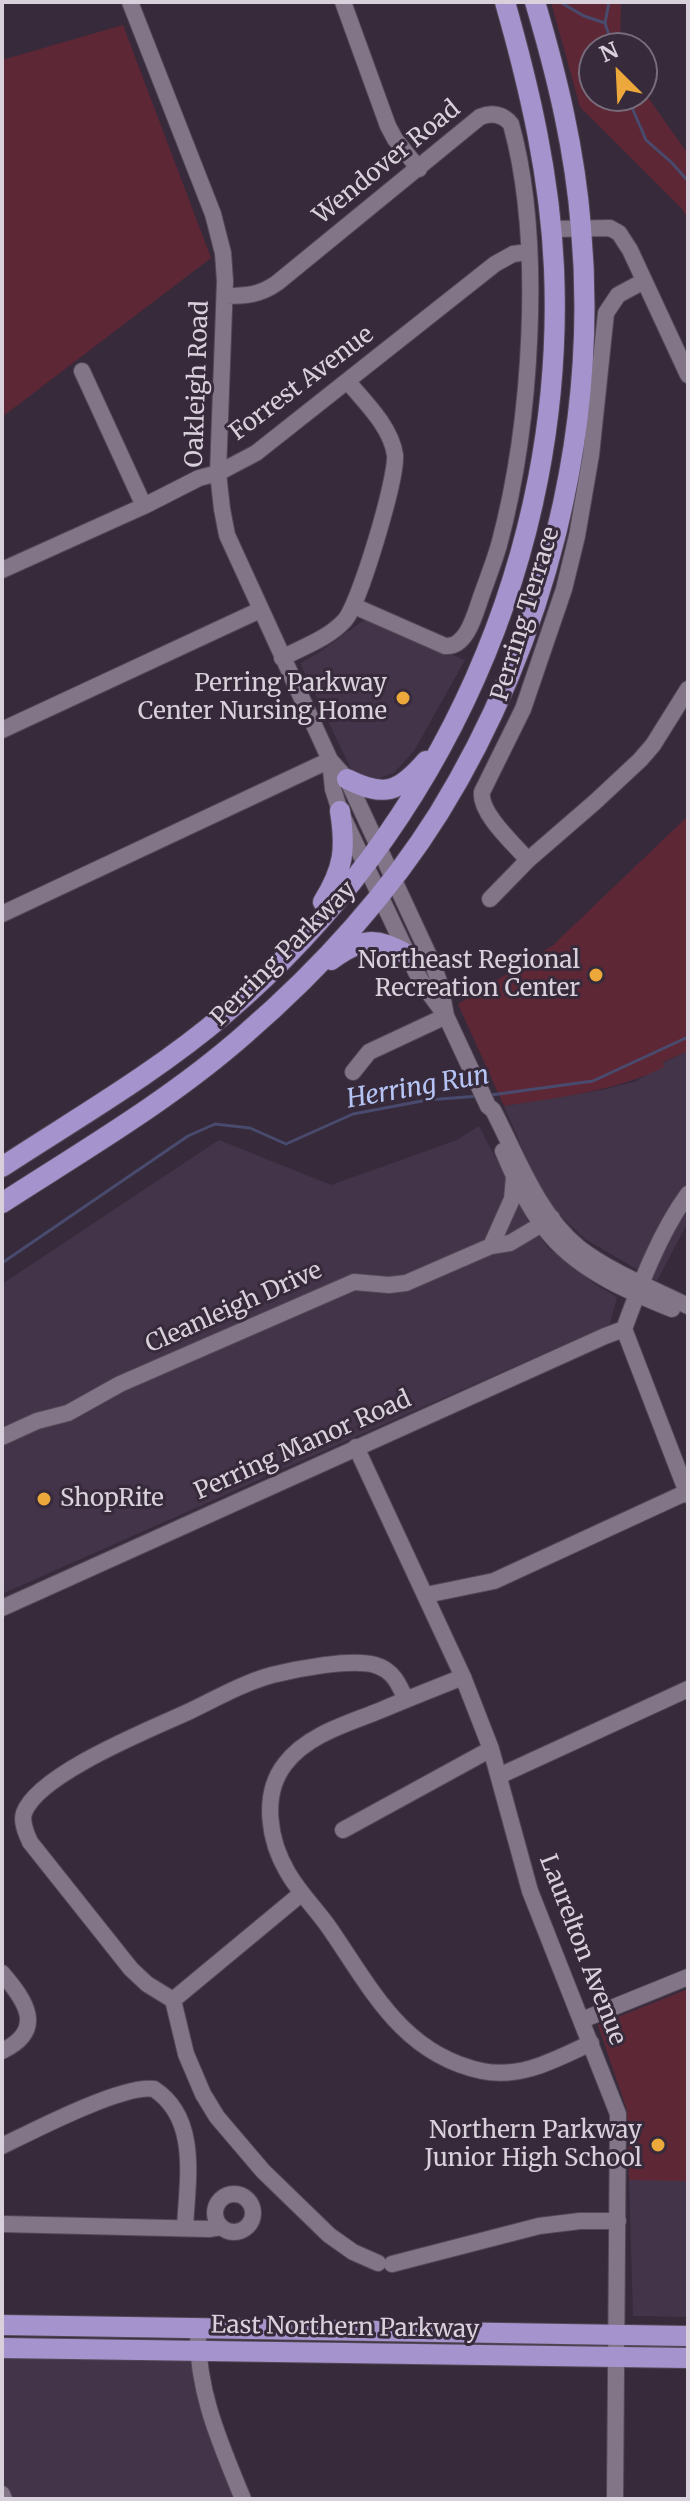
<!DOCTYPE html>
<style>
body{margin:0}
#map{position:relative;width:690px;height:2501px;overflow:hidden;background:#372a3b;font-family:Merriweather,serif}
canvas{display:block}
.frame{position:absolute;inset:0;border:4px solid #d8d0da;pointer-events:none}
.north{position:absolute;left:578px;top:32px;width:80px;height:80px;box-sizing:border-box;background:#372a3b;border:2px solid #776c7b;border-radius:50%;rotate:336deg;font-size:22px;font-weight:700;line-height:32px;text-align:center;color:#d8d0da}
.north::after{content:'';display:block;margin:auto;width:28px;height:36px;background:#eda83b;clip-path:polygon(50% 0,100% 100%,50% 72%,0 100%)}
</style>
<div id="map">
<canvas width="690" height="2501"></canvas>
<div class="frame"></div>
<div class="north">N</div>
</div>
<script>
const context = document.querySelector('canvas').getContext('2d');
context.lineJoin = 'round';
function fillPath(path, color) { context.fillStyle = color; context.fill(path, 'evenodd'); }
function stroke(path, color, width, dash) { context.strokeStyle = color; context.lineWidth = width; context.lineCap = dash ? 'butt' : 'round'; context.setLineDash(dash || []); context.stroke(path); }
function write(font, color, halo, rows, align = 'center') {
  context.font = font + ' Merriweather,serif'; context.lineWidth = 6; context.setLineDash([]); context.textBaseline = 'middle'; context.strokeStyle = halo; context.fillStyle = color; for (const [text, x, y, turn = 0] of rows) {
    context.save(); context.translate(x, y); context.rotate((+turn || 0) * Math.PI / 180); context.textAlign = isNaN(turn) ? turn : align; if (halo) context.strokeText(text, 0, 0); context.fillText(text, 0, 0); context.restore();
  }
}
fillPath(new Path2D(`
 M364,620L465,660L414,751L394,773L370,781L360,779L351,769L300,663L317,654Z
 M688,1051V1222L657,1281L585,1239L558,1213L542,1194L504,1106L602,1090L637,1081L662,1063Z
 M479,1126L528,1221L548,1248L596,1285L617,1297L610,1324L2,1594V1284L219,1140L331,1185L457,1140Z
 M688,1989V2317L633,2316L627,2110L598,2025Z
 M2,2339L199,2340L213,2421L245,2499H7L2,2489Z`), '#44344a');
fillPath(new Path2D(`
 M551,2H621L620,48H594V96H642V89L688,154V220L683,210L580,107Z
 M123,25L211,258L2,417V60Z
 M688,816V1051L663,1062L664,1067C614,1092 559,1097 504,1106L458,1004L552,946Z
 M688,1989V2181L629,2180L627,2110L598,2025Z`), '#5e2736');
stroke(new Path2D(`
 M560,2L584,16L605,23
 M609,2L605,23L613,48
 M627,96L646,140L672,163L688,181
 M491,1095L593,1081L688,1037
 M2,1263L188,1136L215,1124L250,1128L286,1144L353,1114L427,1100L479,1096`), '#494b6e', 3);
const minor = new Path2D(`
 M130,2L213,214L223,253L225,281L218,473L222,509L227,535L330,760L347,779L432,962L440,984L446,1016
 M343,2L388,126L395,139L419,169
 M551,229L610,228L619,233L630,250L688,375
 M225,296C246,296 260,295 277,283L480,117C492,112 503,114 511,124C544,243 531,426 499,545C494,562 487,580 481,597C475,614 467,648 445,646L354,606
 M82,371L144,506
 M2,570L144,506L199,478L218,473L256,453L495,264L513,254L528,252
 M282,658C303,647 329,638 345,620C360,602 397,478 395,455C391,427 365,402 348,382
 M2,730L260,610
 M330,760L333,789L340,811L416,972L426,989L446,1016L488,1106L493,1110C517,1156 537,1213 578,1247C610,1272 652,1288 688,1306
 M528,860C515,845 479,813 482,792L523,709L564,589L577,536L591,455L606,313L618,295L644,281
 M490,899L528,860L595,802L640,760L653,745L688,689
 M2,914L330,760
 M353,1072L369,1052L446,1016
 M503,1151C515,1180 530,1212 551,1236C582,1272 630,1292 672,1309
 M491,1246L512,1199L514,1177
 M624,1329L688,1495
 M624,1329C640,1285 660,1232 688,1194
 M2,1437L37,1421L68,1413L120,1384L354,1282L389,1285L406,1283L491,1246L510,1243L552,1218
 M356,1447L463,1677L491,1749L530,1891L618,2114L615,2499
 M426,1595L494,1581L687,1492
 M2,1608L605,1336L624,1329
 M463,1677C435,1688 407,1699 379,1711C346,1724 307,1735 285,1764C261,1795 269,1841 288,1873C299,1892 315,1908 328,1926C370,1986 401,2054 482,2071C522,2079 556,2059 591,2043
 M499,1776L688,1689
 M343,1830L491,1749
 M2,1973C26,2001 46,2030 2,2051
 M173,2000L302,1893
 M582,2020L688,1977
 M2,2146C33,2131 123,2084 154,2089C200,2119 187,2182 185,2228
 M215 2213a19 19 0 1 1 38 0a19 19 0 1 1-38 0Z
 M2,2224L209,2229L221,2227
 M378,2263L353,2252L329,2235L263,2171L217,2117L203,2094L186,2054L173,2000L147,1984L131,1969L30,1842C26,1833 21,1822 24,1813C38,1774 151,1729 188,1712C215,1699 243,1683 272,1675C296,1669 352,1658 375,1665C393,1670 399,1684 406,1700
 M392,2264L539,2226L580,2221H618
 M198,2328C196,2390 220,2443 243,2499
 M2,2494L4,2499`);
const major = new Path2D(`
 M347,779C385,798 399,792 426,761
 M323,902C344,868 346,849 340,811
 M331,960C362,938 375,936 408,955
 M2,1167C77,1118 157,1072 226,1013C441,829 566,553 554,268C550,177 530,90 505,2
 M2,1203C84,1150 170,1100 244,1035C318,971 387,896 439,813C545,641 599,430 581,228C575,150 557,76 535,2
 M2,2325L688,2336
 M2,2348L688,2358`);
stroke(minor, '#524856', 18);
stroke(major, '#524856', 22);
stroke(minor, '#837588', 16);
stroke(major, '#a593ce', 20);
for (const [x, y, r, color] of [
 [403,698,8,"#eda83b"],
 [596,975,8,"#eda83b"],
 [44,1499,8,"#eda83b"],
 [658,2145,8,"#eda83b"]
]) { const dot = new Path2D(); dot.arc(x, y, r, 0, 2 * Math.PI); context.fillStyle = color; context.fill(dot); stroke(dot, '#372a3b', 3); }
write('24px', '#d8d0da', '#372a3b', [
 ["Wendover Road",387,163,-39],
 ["Oakleigh Road",198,384,-88],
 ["Forrest Avenue",302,384,-37],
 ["Perring Terrace",526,614,-73],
 ["Perring Parkway",284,954,-45],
 ["Cleanleigh Drive",234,1308,-24],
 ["Perring Manor Road",303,1446,-24],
 ["Laurelton Avenue",582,1950,69],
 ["East Northern Parkway",345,2328,1]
]);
write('24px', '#d8d0da', '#372a3b', [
 ["Perring Parkway",387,684],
 ["Center Nursing Home",387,712],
 ["Northeast Regional",580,961],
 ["Recreation Center",580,989],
 ["ShopRite",60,1499,"left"],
 ["Northern Parkway",642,2131],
 ["Junior High School",642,2159]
], 'right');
write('italic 26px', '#b5c4f4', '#372a3b', [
 ["Herring Run",418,1088,-10]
]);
</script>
